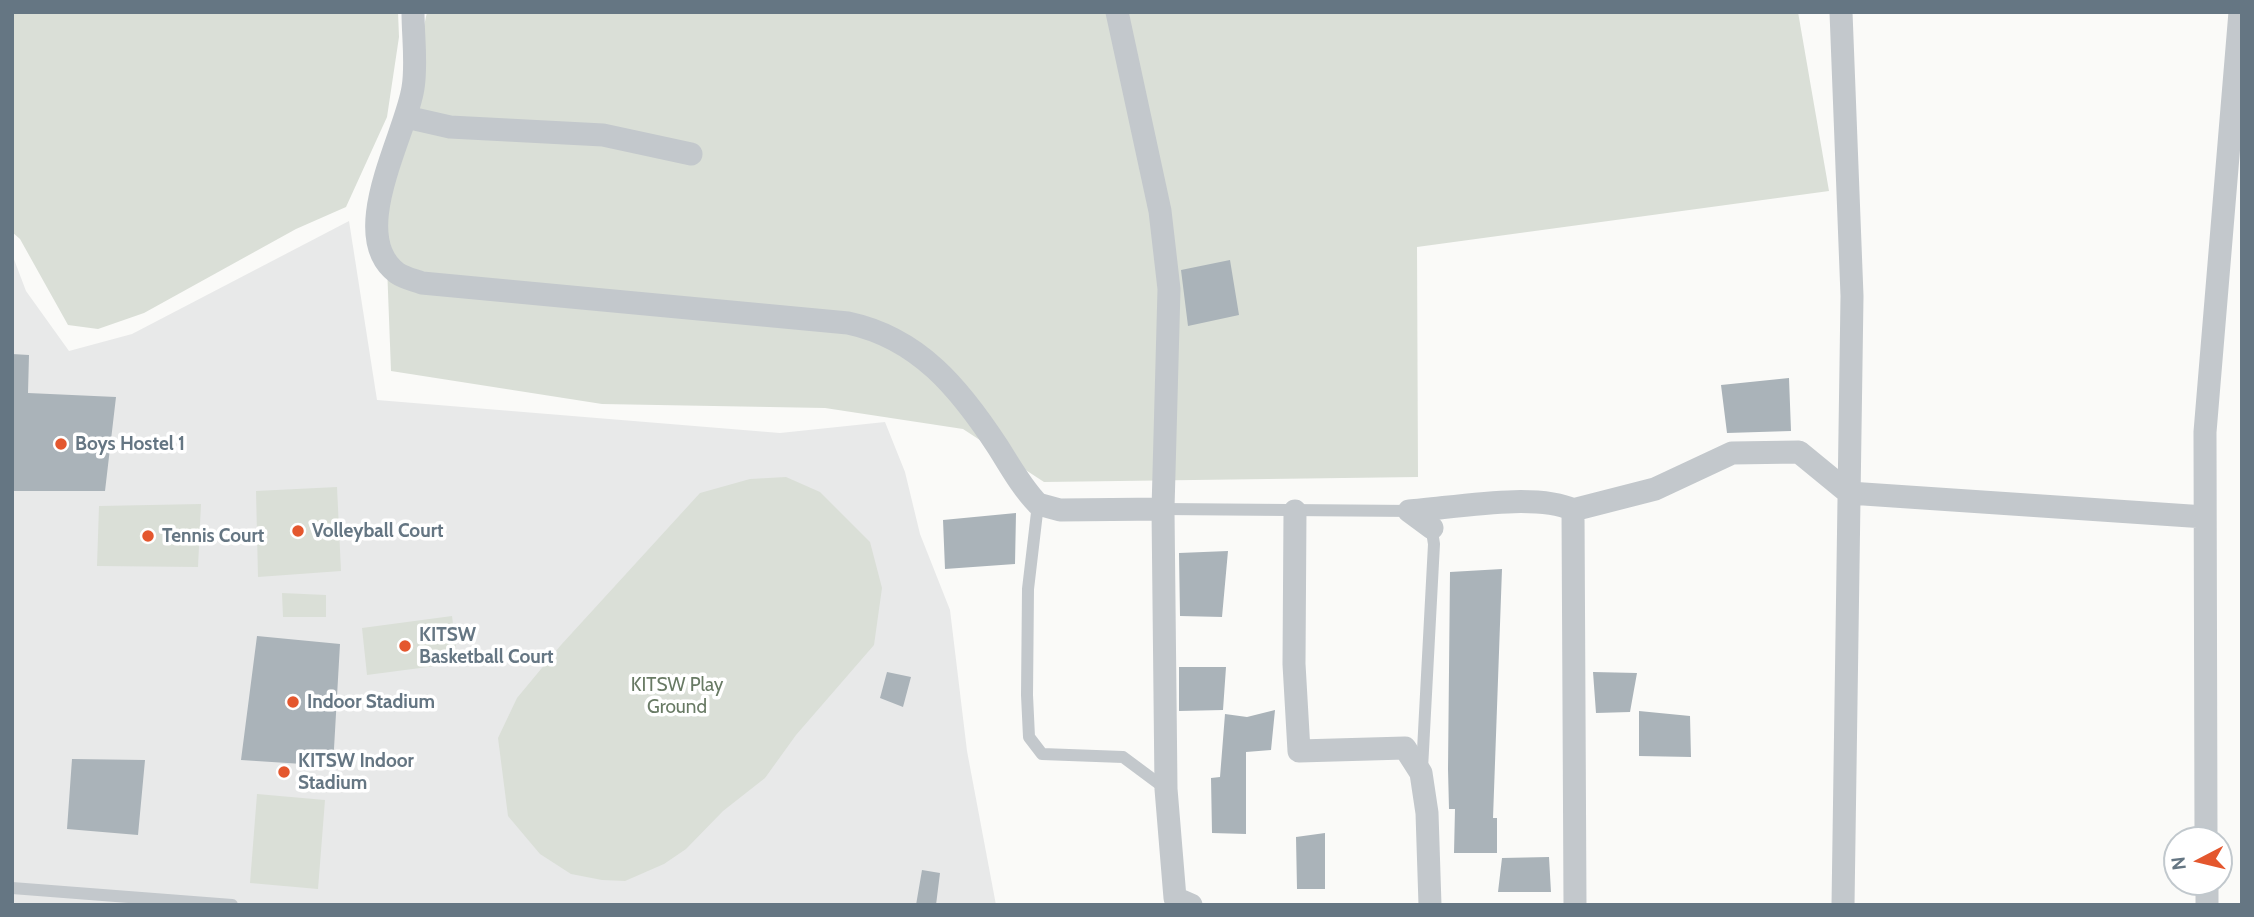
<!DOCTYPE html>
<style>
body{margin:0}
#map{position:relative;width:2254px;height:917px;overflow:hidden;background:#fafaf8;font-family:Cabin,sans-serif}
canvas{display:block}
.frame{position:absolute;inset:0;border:14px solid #657683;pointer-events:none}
.north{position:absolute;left:2163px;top:826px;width:70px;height:70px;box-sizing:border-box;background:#fff;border:2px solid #c1c8cd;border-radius:50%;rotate:263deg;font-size:19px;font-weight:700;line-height:28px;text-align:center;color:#657683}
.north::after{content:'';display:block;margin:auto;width:24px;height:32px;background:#e4572e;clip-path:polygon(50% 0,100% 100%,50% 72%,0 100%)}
</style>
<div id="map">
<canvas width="2254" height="917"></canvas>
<div class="frame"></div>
<div class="north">N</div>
</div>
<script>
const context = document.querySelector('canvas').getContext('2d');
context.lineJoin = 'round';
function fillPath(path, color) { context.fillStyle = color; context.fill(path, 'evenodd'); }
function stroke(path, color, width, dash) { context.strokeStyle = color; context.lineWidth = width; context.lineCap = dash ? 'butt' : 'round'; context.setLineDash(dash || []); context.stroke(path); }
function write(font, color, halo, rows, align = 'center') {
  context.font = font + ' Cabin,sans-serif'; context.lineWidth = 7; context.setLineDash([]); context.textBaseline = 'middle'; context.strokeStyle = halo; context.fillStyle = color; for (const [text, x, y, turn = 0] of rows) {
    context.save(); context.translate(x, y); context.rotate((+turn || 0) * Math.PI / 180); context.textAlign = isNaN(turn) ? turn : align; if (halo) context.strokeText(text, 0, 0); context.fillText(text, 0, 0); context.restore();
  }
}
fillPath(new Path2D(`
 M349,221L377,400L780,433L885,422L905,472L920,534L950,610L967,751L996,905H12V254L26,291L69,351L132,334Z`), '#e8e9e9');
fillPath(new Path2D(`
 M12,12H398L399,37L387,117L346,207L296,229L144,313L98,329L68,325L20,239L12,232Z
 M427,12H1798L1829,191L1417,247L1418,477L1044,482L963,429L825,408L602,404L391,371L385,213Z
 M786,477L820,492L870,542L882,588L874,645L796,735L765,778L723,811L686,849L664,864L625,881L602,880L571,874L540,854L508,816L498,738L517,698L561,645L700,493L750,479Z
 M337,487L341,571L258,577L256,491Z
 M201,504L198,567L97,566L99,506Z
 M282,593L326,595V617H283Z
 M452,616L458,663L367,675L362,628Z
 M257,794L325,800L318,889L250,883Z`), '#dadfd7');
fillPath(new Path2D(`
 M1230,260L1239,315L1188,326L1181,270Z
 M12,354L29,355L28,393L116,397L105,491H12Z
 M1789,378L1791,431L1727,433L1721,385Z
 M1016,513L1015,564L945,569L943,520Z
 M1228,551L1222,617L1180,616L1179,553Z
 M1502,569L1493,818H1497V853H1454L1455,809H1449L1448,769L1450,572Z
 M257,636L340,644L333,766L241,760Z
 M1179,667H1226L1223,710L1179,711Z
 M887,672L911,677L903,707L880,698Z
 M1593,672L1637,673L1630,712L1596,713Z
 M1275,710L1271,750L1246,752V834L1212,833L1211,778L1220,777L1225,714L1247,717Z
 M1639,711L1690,716L1691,757L1639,756Z
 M72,759L145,760L138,835L67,829Z
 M1325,833V889H1297L1296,837Z
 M1549,857L1551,892H1498L1502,858Z
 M922,870L940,873L936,905H916Z`), '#aab3b9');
stroke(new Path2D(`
 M1038,504L1028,589L1027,695L1029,737L1042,754L1123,757L1166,789
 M1163,509L1413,511
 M1422,769L1434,544L1431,525
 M12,888L232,905`), '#c3c8cc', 12);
stroke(new Path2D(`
 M413,12C413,37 417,64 413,88C406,135 346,235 397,273C404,278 414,280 422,283L848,323C919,338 960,389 998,447C1010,466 1022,488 1038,504L1060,510L1163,509
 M1117,12L1160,211L1169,289L1163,509L1166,789L1175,898L1191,905
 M1841,12L1852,296L1843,905
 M406,117L450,127L603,135L691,154
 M1573,510L1655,489L1732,453L1799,452L1849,493L2205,517
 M1295,511L1294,664L1299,751L1405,748L1421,773L1427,813L1430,905
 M1432,528L1409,511C1452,508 1536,492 1573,510L1575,905
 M2206,840L2205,432L2240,12
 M2207,882V905`), '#c3c8cc', 23);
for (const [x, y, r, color] of [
 [61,444,7,"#e4572e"],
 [298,531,7,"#e4572e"],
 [148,536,7,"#e4572e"],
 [405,646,7,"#e4572e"],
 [293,702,7,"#e4572e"],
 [284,772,7,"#e4572e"]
]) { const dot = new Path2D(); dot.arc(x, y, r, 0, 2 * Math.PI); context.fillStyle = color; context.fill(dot); stroke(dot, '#fff', 2.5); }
write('bold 19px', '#657683', '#fff', [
 ["Boys Hostel 1",75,444],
 ["Volleyball Court",312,531],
 ["Tennis Court",162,536],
 ["KITSW",419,635],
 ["Basketball Court",419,657],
 ["Indoor Stadium",307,702],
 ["KITSW Indoor",298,761],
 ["Stadium",298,783]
], 'left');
write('19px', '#687a64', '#fff', [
 ["KITSW Play",677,685],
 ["Ground",677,707]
]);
</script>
